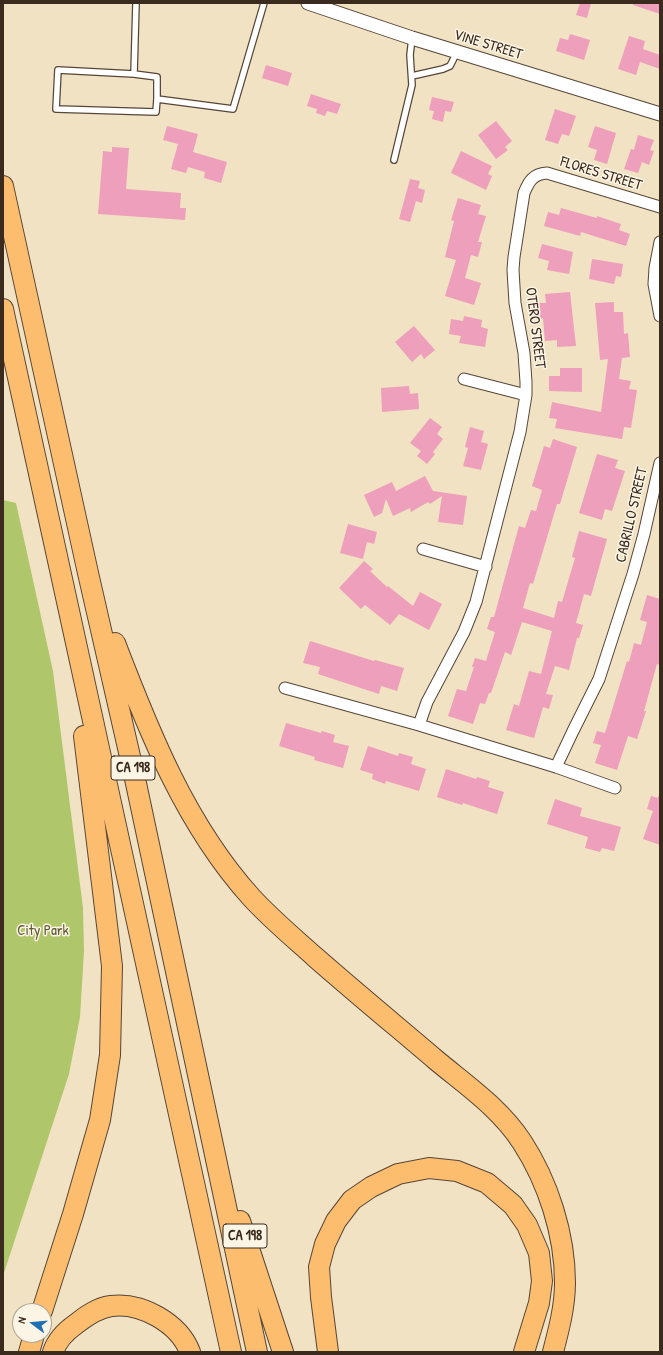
<!DOCTYPE html>
<style>
body{margin:0}
#map{position:relative;width:663px;height:1355px;overflow:hidden;background:#f1e2c3;font-family:"Patrick Hand",sans-serif}
canvas{display:block}
.frame{position:absolute;inset:0;border:4px solid #3b2a1e;pointer-events:none}
.north{position:absolute;left:12px;top:1303px;width:40px;height:40px;box-sizing:border-box;background:#fcf5e5;border:1px solid #afa495;border-radius:50%;rotate:286deg;font-size:11px;font-weight:700;line-height:16px;text-align:center;color:#3b2a1e}
.north::after{content:'';display:block;margin:auto;width:14px;height:18px;background:#1f6fb2;clip-path:polygon(50% 0,100% 100%,50% 72%,0 100%)}
</style>
<div id="map">
<canvas width="663" height="1355"></canvas>
<div class="frame"></div>
<div class="north">N</div>
</div>
<script>
const context = document.querySelector('canvas').getContext('2d');
context.lineJoin = 'round';
function fillPath(path, color) { context.fillStyle = color; context.fill(path, 'evenodd'); }
function stroke(path, color, width, dash) { context.strokeStyle = color; context.lineWidth = width; context.lineCap = dash ? 'butt' : 'round'; context.setLineDash(dash || []); context.stroke(path); }
function write(font, color, halo, rows, align = 'center') {
  context.font = font + ' "Patrick Hand",sans-serif'; context.lineWidth = 3; context.setLineDash([]); context.textBaseline = 'middle'; context.strokeStyle = halo; context.fillStyle = color; for (const [text, x, y, turn = 0] of rows) {
    context.save(); context.translate(x, y); context.rotate((+turn || 0) * Math.PI / 180); context.textAlign = isNaN(turn) ? turn : align; if (halo) context.strokeText(text, 0, 0); context.fillText(text, 0, 0); context.restore();
  }
}
fillPath(new Path2D(`
 M3,500L16,503L53,671L83,908L84,951L80,1017L69,1074L3,1276Z`), '#b0c66a');
fillPath(new Path2D(`
 M580,3H591L587,18L576,15Z
 M633,3H660V14L633,5Z
 M570,34L590,40L584,60L556,51L560,38L568,40Z
 M629,36L645,41L643,49L660,55V69L640,62L636,75L618,69Z
 M266,65L292,73L288,86L262,78Z
 M311,94L341,104L337,114L327,111L325,116L316,113L317,109L307,106Z
 M432,97L454,102L451,112L445,111L443,122L432,119L434,111L429,110Z
 M555,109L576,116L569,136L562,134L558,144L545,140Z
 M496,121L512,141L505,147L508,150L496,159L478,135Z
 M167,126L198,134L193,152L227,162L221,183L204,178L205,172L188,167L186,173L171,169L178,144L163,140Z
 M595,126L616,133L607,164L594,160L597,150L588,147Z
 M638,135L654,140L650,150L654,151L649,165L642,162L638,173L624,169L631,149L634,150Z
 M112,147L129,148L126,189L181,193L180,208H186L185,220L98,214L103,151L112,152Z
 M461,151L492,166L488,174L492,176L486,190L451,173Z
 M410,179L420,181L418,188L425,190L422,203L416,201L410,222L399,219Z
 M458,198L481,205L478,214L486,216L478,242H482L478,257L471,255L465,278L481,283L474,305L445,296L456,260L445,257L454,221L451,220Z
 M561,208L597,218V216L621,224L619,230L630,234L626,246L581,232L580,236L544,226L548,212L559,215Z
 M542,244L573,252L569,274L547,270L549,261L538,258Z
 M592,259L623,264L621,277L616,276L614,284L589,279Z
 M570,292L576,346L557,347V340L545,341L543,318L540,319L539,303H546L545,294Z
 M614,302V312H623L624,334L628,333L630,357L622,358L619,379L631,381L629,389L637,390L631,428L624,427L622,439L555,428L557,419L549,418L552,402L601,412L608,359L600,360L595,303Z
 M464,316L482,320L481,327L488,329L485,347L459,343L461,336L449,334L451,319L463,321Z
 M414,326L435,350L424,359L421,354L412,362L395,342Z
 M560,368H582V392L549,391V376H560Z
 M409,386L410,394L418,393L419,409L382,412L381,388Z
 M430,418L442,427L437,434L443,439L433,452L435,454L427,464L417,456L421,451L410,443Z
 M470,427L484,431L481,442L488,444L481,470L463,466L468,448L465,447Z
 M553,439L577,447L560,504H557L533,584L530,583L523,608L554,618L558,601L562,602L575,558L572,557L579,531L607,539L591,596L584,594L576,623L583,625L579,638H577L569,670L555,666L546,694L553,695L549,709L543,707L534,738L506,730L514,704L519,706L529,671L541,674L552,631L522,622L511,655L505,652L491,693H489L485,704L480,703L473,724L448,716L457,689L466,691L474,667H472L475,658L486,661L495,632L487,629L491,617H494L519,526L525,528L531,510L536,511L542,490L532,486L544,446L550,448Z
 M597,454L618,460L615,468L625,471L612,511L605,509L602,520L579,513Z
 M425,476L433,491L467,496L463,525L438,522L442,496L430,504L428,502L411,512L410,508L393,516L386,499L382,513L374,517L364,495L392,482L396,491Z
 M348,524L377,532L374,544L367,542L363,559L340,553Z
 M364,561L373,569L370,571L387,587L388,586L413,606L420,592L442,604L429,630L399,614L390,625L365,605L361,609L339,588Z
 M647,595L660,599V665L657,664L644,711H646L637,739L628,736L617,770L595,763L601,745L593,743L597,731L605,733L627,661L629,662L634,643L641,645L647,622L640,620Z
 M310,641L374,661L375,660L404,668L397,691L381,686L379,694L318,674L320,667L303,663Z
 M286,723L321,733L322,731L335,735L333,742L349,746L343,768L314,760L315,757L279,746Z
 M368,746L398,756L399,753L413,757L411,764L426,769L419,791L386,781L385,784L372,779L373,774L360,770Z
 M446,769L476,779L477,777L490,781L488,787L504,792L497,814L463,803L462,805L437,797Z
 M651,796L658,798V796H660V845L643,839L653,811L647,809Z
 M555,799L582,808L580,816L621,827L614,851L602,848L600,852L585,848L588,837L547,824Z`), '#ed9fbb');
const service = new Path2D(`
 M136,3L134,74L157,77V99L233,109L264,3
 M134,74L58,70L56,109L156,112L157,99
 M412,76L443,69L450,66L457,52
 M394,160L412,85L410,55L412,38`);
const minor = new Path2D(`
 M660,242L655,268L654,284L660,316
 M464,379L526,395
 M423,549L486,567
 M285,688L419,725L427,702L464,632L476,602L520,432L526,395V382L524,353L515,303L513,270L514,257L524,193C529,181 533,174 547,173L660,207
 M419,725L556,767L615,788
 M556,767L573,731L599,679L633,574L644,534L660,463`);
const tertiary = new Path2D(`
 M308,3L412,38L660,114`);
const motorway = new Path2D(`
 M3,186L88,573L134,774L257,1352
 M3,309L231,1352
 M115,643C149,732 186,825 251,897C271,919 294,938 315,957C355,992 396,1026 436,1060C466,1085 500,1108 522,1142C548,1182 565,1234 565,1283C565,1306 559,1329 553,1352
 M240,1221L283,1352
 M42,1311L73,1214L100,1120L110,1055L112,966L84,736
 M29,1352L34,1335
 M53,1352C57,1340 66,1331 76,1324C86,1316 97,1308 111,1306C141,1302 179,1323 190,1352
 M328,1352L321,1297L319,1267L325,1244L336,1221L352,1200L371,1187L398,1174L429,1168L457,1171L487,1183L513,1205L527,1225L539,1253L542,1281L539,1303L524,1352`);
stroke(service, '#564637', 8);
stroke(minor, '#564637', 13);
stroke(tertiary, '#564637', 15);
stroke(motorway, '#564637', 22);
stroke(service, '#fff', 5.5);
stroke(minor, '#fff', 11);
stroke(tertiary, '#fff', 13);
stroke(motorway, '#fcbd6f', 20);
for (const [x, y, w] of [
 [133,768,44],
 [245,1236,44]
]) { const box = new Path2D(); box.roundRect(x - w / 2, y - 12, w, 24, 3); context.fillStyle = '#fcf5e5'; context.fill(box); stroke(box, '#3b2a1e', 1); }
write('bold 14px', '#3b2a1e', null, [
 ["CA 198",133,768],
 ["CA 198",245,1236]
]);
write('15px', '#3b2a1e', '#fcf5e5', [
 ["VINE STREET",488,45,17],
 ["FLORES STREET",601,174,17],
 ["OTERO STREET",535,328,83],
 ["CABRILLO STREET",632,515,-77]
]);
write('15px', '#5e5935', '#fcf5e5', [
 ["City Park",43,931]
]);
</script>
